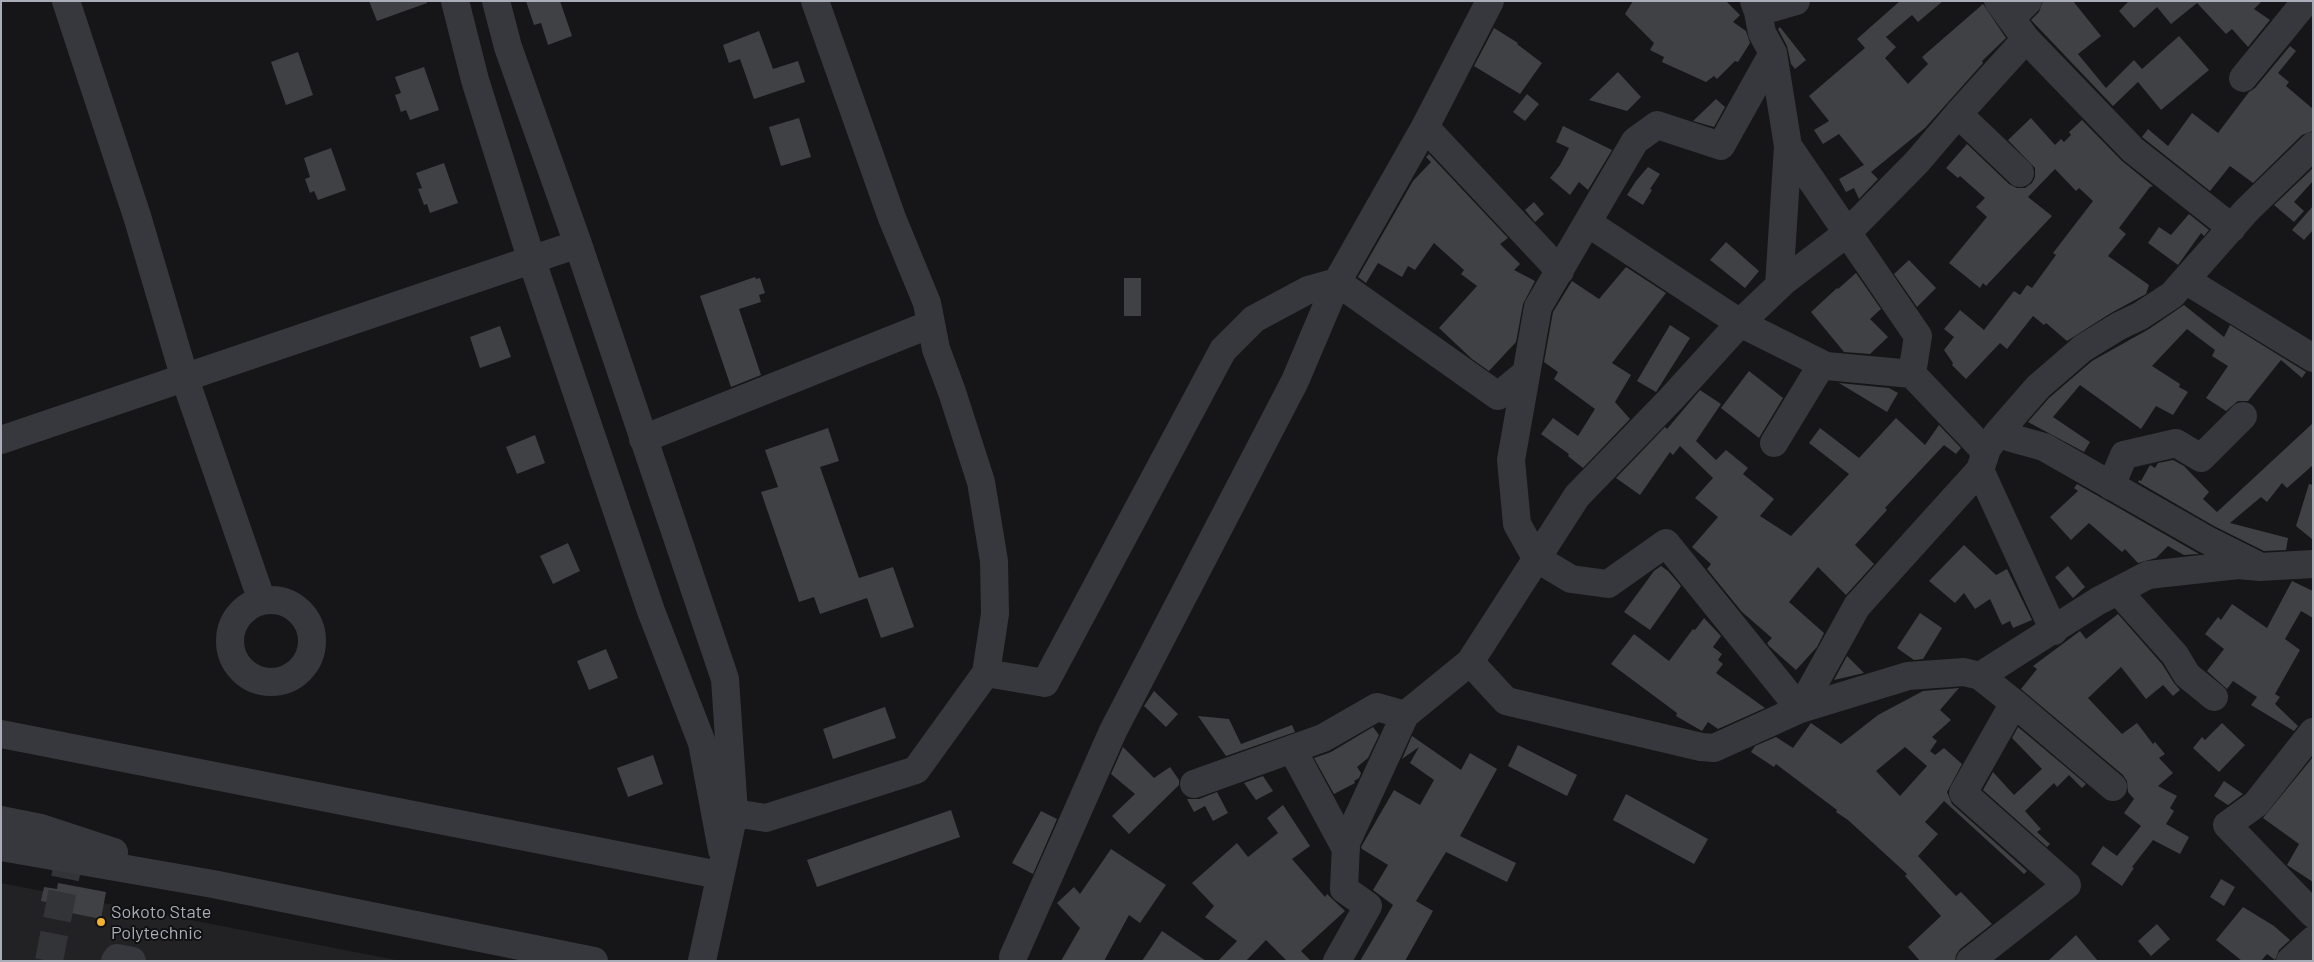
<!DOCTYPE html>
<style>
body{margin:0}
#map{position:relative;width:2314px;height:962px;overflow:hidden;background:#161618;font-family:Barlow,sans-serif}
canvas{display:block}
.frame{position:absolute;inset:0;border:2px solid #a8adb8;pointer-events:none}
</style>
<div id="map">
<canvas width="2314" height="962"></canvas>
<div class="frame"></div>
</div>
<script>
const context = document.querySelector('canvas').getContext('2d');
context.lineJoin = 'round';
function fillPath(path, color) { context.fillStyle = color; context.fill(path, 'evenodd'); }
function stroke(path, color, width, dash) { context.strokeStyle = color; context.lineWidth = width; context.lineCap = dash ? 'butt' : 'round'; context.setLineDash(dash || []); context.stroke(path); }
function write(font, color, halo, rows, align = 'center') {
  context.font = font + ' Barlow,sans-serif'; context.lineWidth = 4; context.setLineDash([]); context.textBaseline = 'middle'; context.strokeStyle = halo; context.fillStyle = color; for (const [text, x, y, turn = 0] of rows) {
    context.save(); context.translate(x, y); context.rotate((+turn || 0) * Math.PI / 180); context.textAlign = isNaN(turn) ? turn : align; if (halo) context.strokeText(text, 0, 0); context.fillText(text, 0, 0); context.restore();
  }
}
fillPath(new Path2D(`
 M1,883L401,961H1Z`), '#222225');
fillPath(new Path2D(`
 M369,1H427V3L377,21Z
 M526,1H560L572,36L548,45L541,23L534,25Z
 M1633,1H1726L1740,15L1733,22L1746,31L1750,43L1738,62L1735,61L1717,79L1714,76L1706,82L1662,62L1664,57L1650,50L1654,43L1625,14Z
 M1900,1H1943L1918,22L1912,15L1886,37L1896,47L1885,58L1908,84L1928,64L1922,57L1983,4L2006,38L1982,61L1983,63L1925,128L1871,172L1878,179L1859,199L1854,188L1846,192L1839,179L1864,165L1839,134L1823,144L1814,130L1829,121L1809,96L1865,48L1857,39Z
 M2043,1H2073L2101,36L2078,54L2106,88L2134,60L2142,69L2179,36L2209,70L2161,110L2138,82L2113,106L2031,20L2039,12Z
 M2129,1H2262L2254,9L2270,20L2248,47L2232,29L2226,34L2197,3L2171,24L2157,7L2134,28L2119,11Z
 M1780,27L1806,60L1795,69L1791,64L1787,46L1778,29Z
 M1494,28L1518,43L1517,44L1542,63L1520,94L1474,66Z
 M759,31L773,69L798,61L805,82L754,99L740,59L729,63L723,45Z
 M2290,46L2296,51L2278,73L2289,82L2286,86L2313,109V131L2302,135L2253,183L2230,166L2210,191L2142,137L2148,129L2168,146L2192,113L2218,133L2249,92L2255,88Z
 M298,52L313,95L286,105L271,62Z
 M424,67L439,110L410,120L406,110L401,112L395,95L401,93L395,77Z
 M1618,72L1641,97L1627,111L1589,100Z
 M1527,94L1539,104L1525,121L1513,112Z
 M1716,99L1725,107L1714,127L1693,121Z
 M799,118L811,157L781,166L769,127Z
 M2031,118L2055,145L2061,139L2064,142L2071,135L2069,132L2082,120L2122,161L2153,186L2150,187L2119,228L2126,234L2108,256L2149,285L2146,294L2111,313L2067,341L2046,323L2044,325L2033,316L2007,349L2000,343L1966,379L1952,365L1953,363L1944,350L1954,337L1944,329L1960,310L1984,330L2014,291L2020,295L2027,285L2032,288L2056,255L2053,253L2093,201L2079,188L2076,191L2055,169L2028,197L2052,216L1986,286L1983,283L1980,288L1949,263L1987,217L1976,207L1985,198L1960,176L1958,178L1946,168L1967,144L2009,184L2017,188H2025L2032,183L2035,177V168L2008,140Z
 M1563,126L1612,150L1588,190L1579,182L1570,195L1550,178L1560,165L1569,148L1556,142Z
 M331,148L346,190L318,200L314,191L310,193L305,179L310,177L304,158Z
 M1429,154L1508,238L1500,244L1520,264L1514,270L1535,281L1523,304L1516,342L1489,371L1472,359L1439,328L1477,286L1461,274L1464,270L1434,243L1415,270L1408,266L1402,277L1378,263L1366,283L1358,277L1413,181L1431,162L1426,157Z
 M444,163L458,203L430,213L427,204L424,205L418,189L422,188L416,173Z
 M1648,167L1660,174L1650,189L1652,190L1643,205L1627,195L1636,181Z
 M2313,168V181L2294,202L2304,211L2294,222L2274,205Z
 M1534,202L1544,214L1535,222L1525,210Z
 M2313,206V230L2304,240L2292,230Z
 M2189,214L2209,230L2204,236L2201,233L2178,265L2148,243L2159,227L2171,235Z
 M1726,242L1759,271L1745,288L1710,260Z
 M1909,260L1936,288L1917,307L1894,274Z
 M1626,267L1666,293L1612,363L1631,375L1615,402L1630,419L1583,468L1568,456L1569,454L1541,434L1553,418L1578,436L1595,409L1554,379L1558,372L1544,362L1553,312L1572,281L1599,299Z
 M1856,273L1881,309L1870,319L1888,337L1870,354L1844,352L1811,312L1837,288L1838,289Z
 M755,277L756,279L760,278L765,293L759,295L761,302L739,309L761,375L731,387L700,296Z
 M1124,278H1141V316H1124Z
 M2184,305L2224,337L2230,325L2306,372L2302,378L2281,360L2248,401H2238L2226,411L2206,398L2228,366L2212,356L2215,350L2187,329L2152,366L2180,384L2179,387L2188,392L2173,415L2156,406L2141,429L2080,385L2053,417L2090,442L2084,452L2028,422L2049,398L2092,361L2149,329Z
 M1670,325L1690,338L1656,392L1637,381Z
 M500,326L511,357L480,368L470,337Z
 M1749,371L1783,398L1759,438L1721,408Z
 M1839,383L1889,388L1898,393L1887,412Z
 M1700,390L1721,404L1696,441L1716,460L1726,450L1748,468L1743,474L1774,499L1760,516L1791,536L1849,474L1809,443L1820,428L1859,458L1896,418L1925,445L1939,425L1961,448L1956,454L1944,445L1885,508L1887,510L1855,545L1874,564L1846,595L1818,567L1789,602L1824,633L1817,647L1796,670L1769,646L1767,643L1772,638L1742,612L1707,569L1711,564L1692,547L1718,517L1695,498L1713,478L1680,446L1673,455L1670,452L1640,495L1616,478L1665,427L1667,429Z
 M2313,423V465L2287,488L2282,483L2267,502L2261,497L2230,523L2288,538L2286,550L2264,551L2214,526L2138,482L2139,480L2141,481L2150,465L2155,468L2158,463L2173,460L2184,466L2209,492L2203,499L2217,512Z
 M828,428L839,461L820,467L859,578L893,567L914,627L881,638L867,598L820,614L814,597L799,602L761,492L778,487L765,450Z
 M535,435L545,463L517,474L506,447Z
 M2077,484L2105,500L2199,554L2184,555L2168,546L2156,558L2138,563L2125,549L2122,552L2089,523L2071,540L2050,517L2078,491L2074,488Z
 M2309,484L2313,485V540L2296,526Z
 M568,543L580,571L553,584L540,556Z
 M1964,545L1996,575L2007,569L2032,620L2013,628L2010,621L2002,625L1990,599L1975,609L1964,593L1955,603L1929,581Z
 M1661,566L1668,571L1681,586L1650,630L1624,612L1654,571Z
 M2068,566L2085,587L2073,598L2055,577Z
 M2292,581L2313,591V618L2301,611L2285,639L2300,650L2275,694L2280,697L2275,704L2298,726L2294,731L2251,705L2257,697L2233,681L2227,689L2207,671L2224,649L2205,634L2218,617L2221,620L2232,604L2267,628Z
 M1920,613L1942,628L1923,659L1914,660L1897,648Z
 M2118,614L2162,664L2174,683L2180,690L2173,696L2163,685L2146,699L2121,667L2088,698L2122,734L2137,723L2153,744L2155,742L2165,754L2159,758L2173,773L2158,786L2177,796L2170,808L2174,811L2166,824L2189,837L2180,854L2153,840L2132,867L2134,868L2122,886L2091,864L2103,846L2117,856L2141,826L2124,813L2134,799L2128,792L2127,781L2123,775L2021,689L2037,669L2033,666L2080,631L2086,639Z
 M1704,618L1721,636L1713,647L1722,654L1718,660L1723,664L1716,673L1765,708L1718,729L1708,722L1702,731L1676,716L1677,713L1611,664L1634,634L1669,661L1693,629L1695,630Z
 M606,649L618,678L589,690L577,661Z
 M1847,656L1864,673L1834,680Z
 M1959,688L1940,710L1951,720L1932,737L1937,741L1930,751L1935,755L1944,748L1962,764L1947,792L1952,804L2027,871L2024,874L1944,801L1925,822L1938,834L1918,856L1956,896L1961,892L1992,924L1960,949L1956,955L1955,961H1920L1908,947L1941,916L1905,876L1907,874L1848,820L1836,812L1837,810L1776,764L1774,767L1751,752L1755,746L1776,737L1793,748L1811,723L1841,744L1878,715L1923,691ZM1905,747L1927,766L1900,796L1876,771Z
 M1154,691L1178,714L1166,727L1144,706Z
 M885,707L896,738L833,759L823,729Z
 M1198,716L1229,719L1241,744L1292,725L1295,732L1226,756Z
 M2222,723L2245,745L2219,772L2193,748L2202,737L2205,740Z
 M1373,727L1379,735L1368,758L1357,767L1361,773L1359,778L1354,781L1355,783L1334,794L1314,758L1331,752Z
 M2018,727L2086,784L2082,788L2069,775L2057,787L2054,783L2025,811L2041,829L2037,832L2050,844L2047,847L1983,790L1993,772L2014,795L2042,769L2012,738Z
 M1412,736L1461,770L1470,753L1497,769L1460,836L1516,863L1507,882L1446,852L1416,901L1433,911L1405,961H1360L1393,905L1373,890L1388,865L1362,849L1361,847L1394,790L1420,805L1434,780L1410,763L1419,747L1402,759Z
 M1518,745L1577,775L1567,796L1508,766Z
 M1123,747L1154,778L1170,767L1179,780V785L1129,834L1112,816L1135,794L1111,774Z
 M653,755L663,784L628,797L617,768Z
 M2313,757V882L2287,865L2299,844L2263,818Z
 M1263,776L1273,791L1256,800L1244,783Z
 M2224,781L2243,794L2228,805L2214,796Z
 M1217,792L1228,813L1213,821L1205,806L1194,812L1187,799H1199Z
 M1626,794L1708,839L1694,864L1613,820Z
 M1283,805L1310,846L1292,859L1325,897L1327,894L1345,911L1301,951L1311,961H1287L1266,940L1246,961H1218L1237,941L1205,917L1214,906L1192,883L1237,843L1248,857L1278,833L1267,818Z
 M951,810L960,837L817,887L807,860Z
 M1041,811L1057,819L1033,874L1012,863Z
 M1111,849L1166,885L1140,923L1129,915L1104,961H1061L1080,928L1057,903L1074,887L1080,894Z
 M2221,879L2235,887L2224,906L2210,897Z
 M58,883L106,892L101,919L56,910L57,904L41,901L44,887L57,889Z
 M2243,907L2274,926L2290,940L2279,950L2275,960L2267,954L2261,961H2242L2216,940Z
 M2157,924L2170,939L2151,956L2138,941Z
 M1162,931L1206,961H1142Z
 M2076,935L2098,961H2048Z`), '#404145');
stroke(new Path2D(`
 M49,961L69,858`), '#333438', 28, [28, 14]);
stroke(new Path2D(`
 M66,1L137,216L185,379L262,601
 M455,1L475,80L531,258L651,611L702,743L722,850
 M496,1L508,47L578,244L725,679L734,813L702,961
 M1754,1L1758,12L1762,33L1773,53L1788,146L1918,336L1912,374L1986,452L1980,470L2054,631
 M1998,1L2026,39L2133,150L2232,228
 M1758,12L1796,1
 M2011,18L2028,1
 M1773,53L1721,146L1657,125L1635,141L1538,307L1511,460L1517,524L1536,558L1571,579L1608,584L1666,543L1800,709L1857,606L1980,470
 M2243,78L2306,1
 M1958,114L2026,39
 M1425,127L1560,271
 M1588,223L1740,323L1826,366L1912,374
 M2187,281L2313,358
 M1779,286L1788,146
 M1997,434L2038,387L2083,348L2119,326L2140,316L2172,295L2247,210L2313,146
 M643,439L931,324
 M1,440L578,244
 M1774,443L1822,364
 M1989,446L1997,434L2044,447L2207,540L2257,565
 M2111,486L2124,455L2176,443L2201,458L2243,416
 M2118,591L2175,655L2187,675L2214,697
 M230 641a41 41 0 1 1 82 0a41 41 0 1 1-82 0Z
 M1470,662L1577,496L1671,399L1740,323L1783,282L1847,233L1917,162L1958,114L2020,173
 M986,673L1045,683L1223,350L1254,319L1308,290L1337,282L1498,396L1526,373
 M2014,703L2113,787
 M2313,732L2256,804L2227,825L2313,914
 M1,734L719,875
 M1292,749L1346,849
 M1194,784L1323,738L1377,707L1405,715
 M734,813L766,818L916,770L986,673L995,614L994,561L981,482L952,392L936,349L927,303L892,218L815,1
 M1,820L41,828L114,852
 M1,847L213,884L594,961
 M1013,957L1113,731L1295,381L1337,282L1425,127L1490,1
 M115,961L117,958L132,961
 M1337,961L1368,906L1344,889L1346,843L1405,715L1470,662L1506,701L1701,747L1714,748L1800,709L1908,676L1964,672L1980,676L2098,601L2148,575L2238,565L2260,567L2313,564
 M1970,961L2067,885L1963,793L2014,703L1980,676
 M2290,961L2313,940`), '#37383d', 28);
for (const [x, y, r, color] of [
 [101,922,5,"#f2b134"]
]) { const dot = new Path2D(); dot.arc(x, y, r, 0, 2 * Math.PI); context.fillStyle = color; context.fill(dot); stroke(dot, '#111113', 2); }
write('18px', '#a8adb8', '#111113', [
 ["Sokoto State",111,912],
 ["Polytechnic",111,933]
], 'left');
</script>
